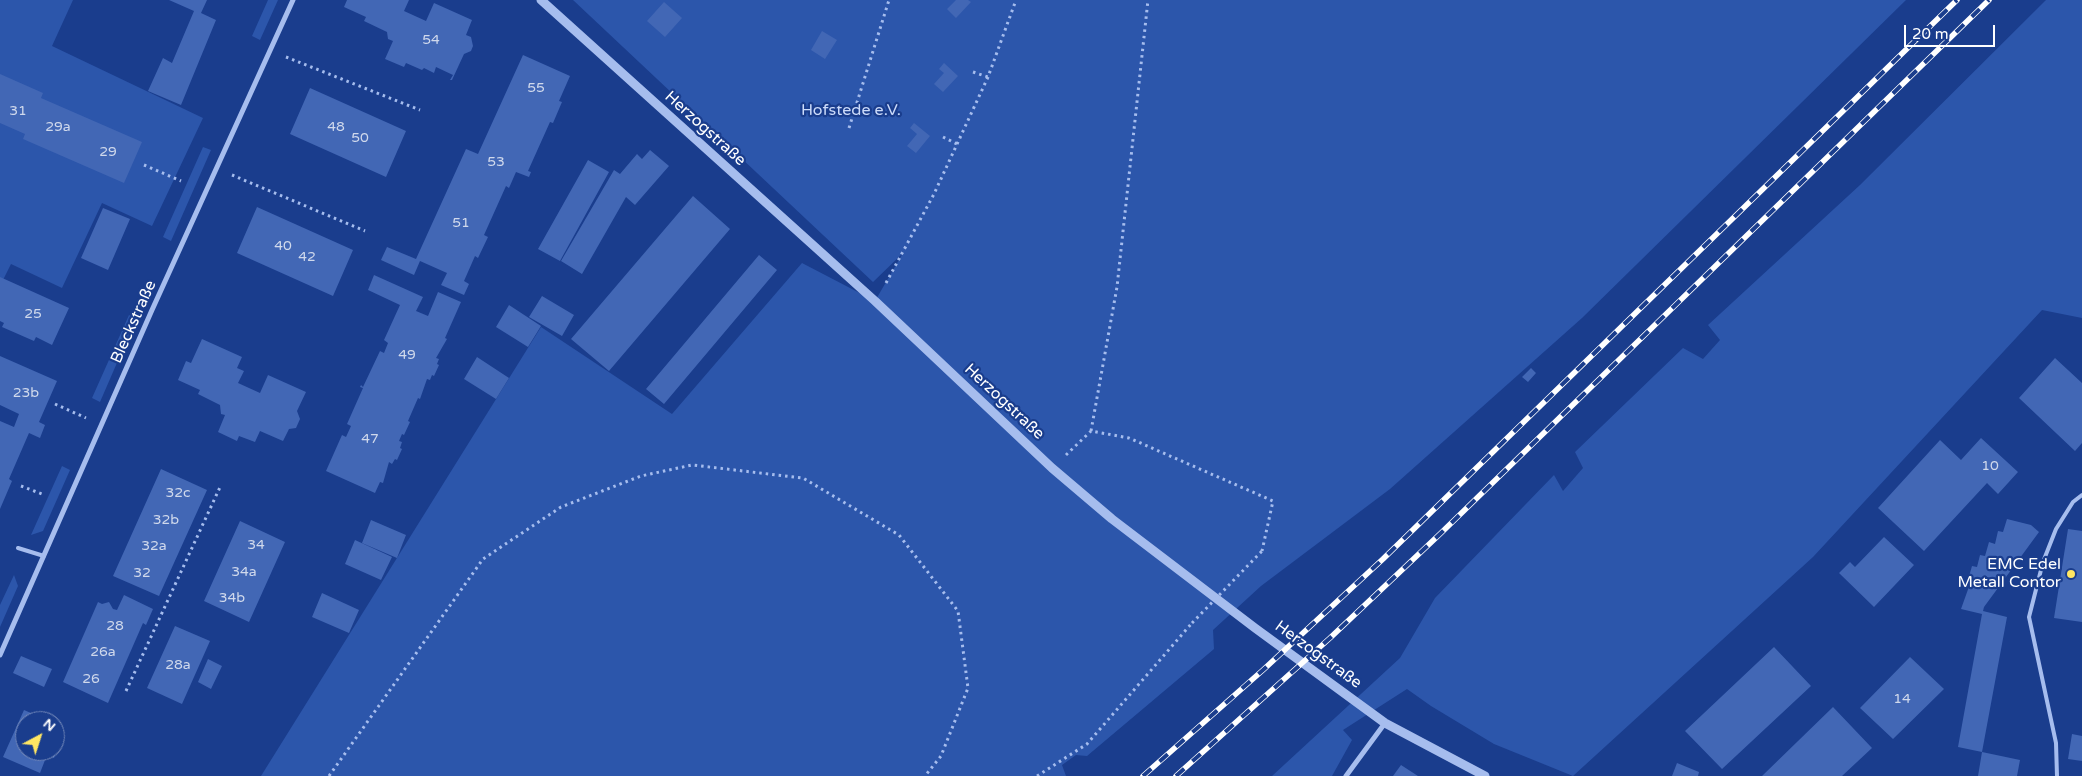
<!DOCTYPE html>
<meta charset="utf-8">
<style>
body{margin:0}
#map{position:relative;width:2082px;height:776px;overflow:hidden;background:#1a3d8d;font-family:"Varela Round",sans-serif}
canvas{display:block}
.north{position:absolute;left:15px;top:711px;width:50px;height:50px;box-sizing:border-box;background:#1a3d8d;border:1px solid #768bbb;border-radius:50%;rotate:40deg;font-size:14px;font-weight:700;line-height:20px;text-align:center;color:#fff}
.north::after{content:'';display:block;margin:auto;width:18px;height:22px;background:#ffe663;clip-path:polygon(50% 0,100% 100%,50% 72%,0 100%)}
.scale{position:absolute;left:1904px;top:25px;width:91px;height:22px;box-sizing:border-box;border:2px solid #fff;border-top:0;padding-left:6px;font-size:15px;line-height:18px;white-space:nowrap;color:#fff;-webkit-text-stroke:4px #1a3d8d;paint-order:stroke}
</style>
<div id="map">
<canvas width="2082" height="776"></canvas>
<div class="north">N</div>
<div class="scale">20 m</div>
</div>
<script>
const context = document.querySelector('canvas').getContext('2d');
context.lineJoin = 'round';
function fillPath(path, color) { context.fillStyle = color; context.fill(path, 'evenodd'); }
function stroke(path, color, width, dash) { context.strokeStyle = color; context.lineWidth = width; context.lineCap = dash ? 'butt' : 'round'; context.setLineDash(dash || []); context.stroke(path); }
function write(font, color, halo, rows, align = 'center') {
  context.font = font + ' "Varela Round",sans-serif'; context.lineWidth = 4.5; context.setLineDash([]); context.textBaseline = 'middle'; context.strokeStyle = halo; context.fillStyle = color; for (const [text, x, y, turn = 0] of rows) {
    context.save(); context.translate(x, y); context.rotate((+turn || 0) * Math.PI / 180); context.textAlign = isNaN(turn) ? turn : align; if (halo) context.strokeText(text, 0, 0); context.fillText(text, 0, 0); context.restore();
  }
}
fillPath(new Path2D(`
 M0,0H73L52,46L203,118L152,226L102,203L62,288L11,264L0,286Z
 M268,0H278L260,40L252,36Z
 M573,0H1906L1582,318L1390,489L1261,586L1213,630L1214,649L1087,756L1076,755L1062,765L1066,776H261L541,327L672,414L802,263L875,301L903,253L873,282Z
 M2046,0H2082V318L2042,310L1813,557L1573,776L1494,744L1431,706L1407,689L1343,730L1352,740L1332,776H1272L1400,658L1435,598L1554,475L1563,491L1583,468L1575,452L1683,348L1703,359L1720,340L1708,325L1860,185Z
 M203,147L211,150L171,241L163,237Z
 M129,315L136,319L100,402L92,398Z
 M62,466L70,470L43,531L31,535Z
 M14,575L18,586L0,627V605Z`), '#2c56ab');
fillPath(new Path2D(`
 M169,0H207L201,13L216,20L181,105L148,91L163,58L172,63L194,11Z
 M347,0H409L404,11L426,21L434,3L472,20L466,35L471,37L473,46L471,51L464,54L452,80H450L453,75L436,67L434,73L424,68L422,70L406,63L404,67L385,59L393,41L388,39L387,32L364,21L366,17L344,7Z
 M956,0H968L971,2L956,18L947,9Z
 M664,2L682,18L665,37L647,21Z
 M822,31L837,40L825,59L811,50Z
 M523,55L570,76L559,101L562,102L553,123L550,122L528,171L531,172L529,177L516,172L509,188L506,186L484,235L488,237L478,258L475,256L464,281L469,284L464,295L441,285L447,273L420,261L414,275L381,260L387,247L416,259L466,149L478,154Z
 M944,63L958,76L943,92L934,84L944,73L939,69Z
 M0,74L43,93L41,98L142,142L124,183L23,139L25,134L0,123Z
 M310,88L406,131L386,177L290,134Z
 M914,123L930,136L916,153L907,146L917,134L910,128Z
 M650,150L669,166L635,205L626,197L582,274L561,261L614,170L620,174L637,154L642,159Z
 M588,160L609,172L560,261L538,249Z
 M693,196L730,229L609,371L571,339Z
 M257,207L353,250L333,296L237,253Z
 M103,208L130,219L108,270L81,258Z
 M759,255L777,270L664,404L646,389Z
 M374,275L423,297L416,311L428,316L438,292L461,302L445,338L447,339L436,358L439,359L437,364L439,365L434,376L432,375L430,380L427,379L420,399L418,398L408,421L410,422L404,435L402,434L399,441L402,442L400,448L402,449L397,460L395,459L392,464L389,462L383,483L380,482L375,493L326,471L342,435L346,437L351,426L347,424L363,388L360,387L361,385L363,387L380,351L384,353L388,343L384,340L400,305L368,290Z
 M0,277L69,308L52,345L36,337L34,341L2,327L4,323L0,321Z
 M542,296L574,315L562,336L529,317Z
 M509,305L541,326L528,347L496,327Z
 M202,339L242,357L237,368L244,371L238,383L260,393L268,375L306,392L297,411L300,419L296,428L289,429L283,441L260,431L255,442L239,436L237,441L218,432L225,415L221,414L220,405L198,394L200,390L178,380L186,361L191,363Z
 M0,356L57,381L39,422L45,425L40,438L29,433L9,479L12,481L0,509V421L14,427L19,414L0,405Z
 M477,357L509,378L496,399L464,379Z
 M2055,358L2082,383V443L2075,451L2019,398Z
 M1531,368L1536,373L1528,382L1522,377Z
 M1981,438L2018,472L1998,494L1987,483L1924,551L1878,508L1940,440L1961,460Z
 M161,469L207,490L159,596L113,576Z
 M2007,519L2031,525L2039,532L1984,607L1983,611L2007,617L1982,752L2020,760L2017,776H1978L1982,752L1958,747L1982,614L1961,609L1971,581L1968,580L1972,566L1977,567L1980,555L1985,556L1989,542L1995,544L1998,531L2003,532Z
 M371,520L406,535L397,558L362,543Z
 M240,521L285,542L249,622L204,601Z
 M2068,529L2082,531V622L2054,618Z
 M1884,537L1914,565L1874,607L1839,573L1850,562L1855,567Z
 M355,540L392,557L381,580L345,564Z
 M322,593L359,610L349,633L312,617Z
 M124,595L153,609L146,625L143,623L108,703L63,682L98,602L102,604L109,602L113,609L117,610Z
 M175,626L210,641L182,704L147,688Z
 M1774,647L1811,686L1722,769L1685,731Z
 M21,656L52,669L44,687L13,673Z
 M1910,657L1944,689L1893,739L1860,708Z
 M208,659L222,666L211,689L198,682Z
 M1833,707L1872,748L1842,776H1762Z
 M24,710L49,721H25V751H55V724L61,726L55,738L61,741L54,758L47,755L40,773L3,757Z
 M2072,734L2082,736V761L2068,759Z
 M1677,763L1699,772L1698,776H1672Z
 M1401,765L1418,776H1393Z`), '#4267b5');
stroke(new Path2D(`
 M286,57L420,110
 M973,72L988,77
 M849,128L889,0
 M943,137L957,144
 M144,165L181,181
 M232,175L365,231
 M886,283L934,194L988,77L1016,0
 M55,404L86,418
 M1091,431L1117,287L1148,0
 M1066,455L1091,431L1129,438L1273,501L1262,551
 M21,486L42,494
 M126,691L221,485
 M329,776L483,559L561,507L641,476L692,465L803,478L899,535L958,611L968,688L941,756L925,776
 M1037,776L1087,744L1192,623`), '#a6bdee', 3, [2.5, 4]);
stroke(new Path2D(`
 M18,548L44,556
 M2057,776L2056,743L2029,617L2043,562L2056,529L2073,502L2082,495`), '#a6bdee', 4);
stroke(new Path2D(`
 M0,655L152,310L293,0
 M1346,776L1385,723`), '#a6bdee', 5);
stroke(new Path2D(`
 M541,0L875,301L1052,468L1112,519L1255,628L1385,723L1485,776`), '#a6bdee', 9);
const rail = new Path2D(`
 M1143,776L1263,670L1383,559L1957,0
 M1176,776L1330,638L1441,533L1989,0`);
stroke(rail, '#fff', 5.5);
stroke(rail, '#1a3d8d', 4, [11]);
stroke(new Path2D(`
 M1192,623L1262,551`), '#a6bdee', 3, [2.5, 4]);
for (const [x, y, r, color] of [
 [2071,574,5,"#ffe663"]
]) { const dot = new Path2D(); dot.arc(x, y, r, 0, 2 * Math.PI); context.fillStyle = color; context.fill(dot); stroke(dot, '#1a3d8d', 2); }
write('14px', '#d0d9ec', null, [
 ["54",431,40],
 ["55",536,88],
 ["31",18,111],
 ["29a",58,127],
 ["48",336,127],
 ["50",360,138],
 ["29",108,152],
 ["53",496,162],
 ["51",461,223],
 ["40",283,246],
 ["42",307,257],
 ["25",33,314],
 ["49",407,355],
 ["23b",26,393],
 ["47",370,439],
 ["10",1990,466],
 ["32c",178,493],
 ["32b",166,520],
 ["34",256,545],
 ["32a",154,546],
 ["34a",244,572],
 ["32",142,573],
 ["34b",232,598],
 ["28",115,626],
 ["26a",103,652],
 ["28a",178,665],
 ["26",91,679],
 ["14",1902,699]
]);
write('16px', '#ccdbfa', '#1a3d8d', [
 ["Hofstede e.V.",851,111]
]);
write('16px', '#fff', '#1a3d8d', [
 ["Herzogstraße",705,129,42],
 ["Bleckstraße",134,322,-66],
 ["Herzogstraße",1004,402,43],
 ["Herzogstraße",1318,655,36]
]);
write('16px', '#fff', '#1a3d8d', [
 ["EMC Edel",2061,565],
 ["Metall Contor",2061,583]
], 'right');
</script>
